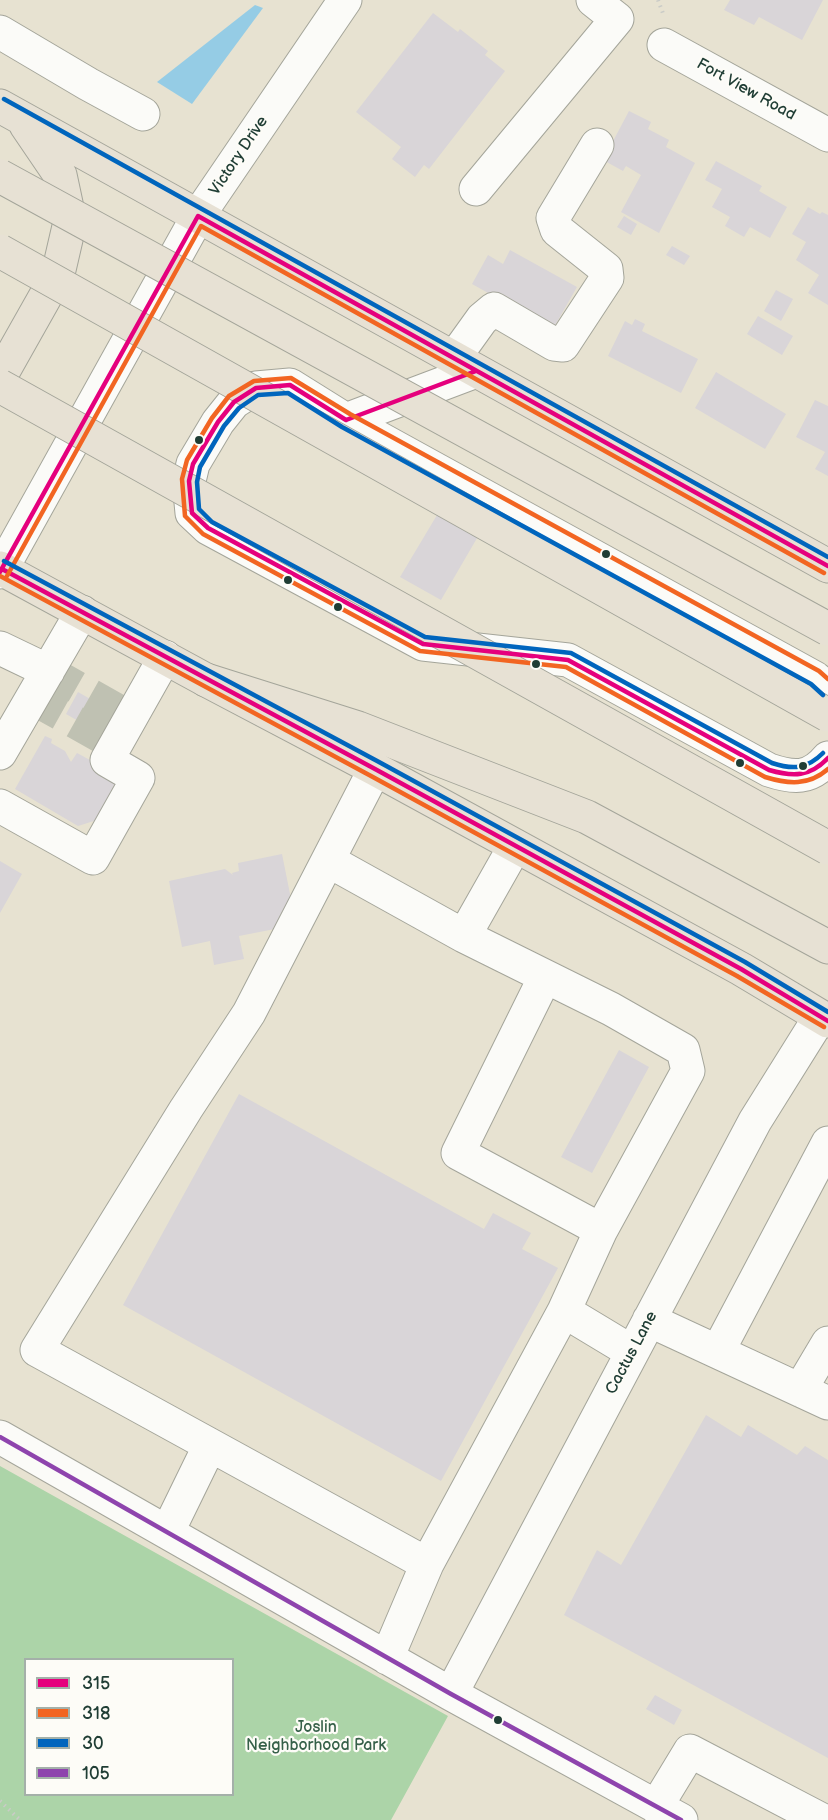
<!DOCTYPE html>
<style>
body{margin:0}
#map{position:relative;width:828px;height:1820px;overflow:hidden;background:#e7e2d1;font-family:"Balsamiq Sans",sans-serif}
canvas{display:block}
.legend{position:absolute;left:24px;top:1658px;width:210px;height:138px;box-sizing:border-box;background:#fdfcf7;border:2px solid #a4b0a9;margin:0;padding:8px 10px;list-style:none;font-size:18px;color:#1f3d34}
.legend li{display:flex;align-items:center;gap:12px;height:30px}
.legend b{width:30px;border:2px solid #a4b0a9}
</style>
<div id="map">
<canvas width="828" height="1820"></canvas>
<ul class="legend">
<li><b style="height:8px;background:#e5007d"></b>315</li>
<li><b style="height:8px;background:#f26522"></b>318</li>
<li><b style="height:8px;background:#0065bd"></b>30</li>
<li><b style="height:8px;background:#8e44ad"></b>105</li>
</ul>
</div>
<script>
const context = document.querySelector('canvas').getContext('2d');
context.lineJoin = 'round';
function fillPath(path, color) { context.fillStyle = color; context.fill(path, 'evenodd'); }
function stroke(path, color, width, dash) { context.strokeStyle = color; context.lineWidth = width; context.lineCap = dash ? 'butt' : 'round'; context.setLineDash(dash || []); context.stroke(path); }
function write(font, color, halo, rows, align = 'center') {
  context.font = font + ' "Balsamiq Sans",sans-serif'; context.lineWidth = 4.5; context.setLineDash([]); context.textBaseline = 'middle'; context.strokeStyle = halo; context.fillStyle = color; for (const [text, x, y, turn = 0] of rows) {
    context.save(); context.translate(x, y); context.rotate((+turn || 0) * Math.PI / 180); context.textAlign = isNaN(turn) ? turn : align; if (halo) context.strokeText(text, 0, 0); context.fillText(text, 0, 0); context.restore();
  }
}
fillPath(new Path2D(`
 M0,1466L448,1716L391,1820H0ZM26,1660H232V1794H26Z`), '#acd4a8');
fillPath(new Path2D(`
 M255,5L263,8L192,104L157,82Z`), '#95cce5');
fillPath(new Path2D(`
 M730,0H823L802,40L759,17L754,25L724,10Z
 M433,13L458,32L460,29L488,51L485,55L505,71L429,169L424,165L415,177L392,159L401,147L356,112Z
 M629,111L651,122L648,129L669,140L666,147L695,163L659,233L621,212L641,175L626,166L623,171L603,160Z
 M716,161L762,186L759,191L787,207L770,238L750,227L744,237L725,226L730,217L712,207L722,189L705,180Z
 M808,207L820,214L822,212L828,215V305L808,293L819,275L796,260L806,242L792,234Z
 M624,216L637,224L631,235L617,227Z
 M672,246L690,256L684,265L666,255Z
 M510,250L577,287L553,329L472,284L488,255L503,264Z
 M776,290L793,299L781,321L764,311Z
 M758,316L793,336L782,355L747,334Z
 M635,319L645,324L642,331L698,359L681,393L608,356L625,321L632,325Z
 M716,372L786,414L765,449L695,408Z
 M815,400L828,406V476L815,469L825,452L796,437Z
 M440,510L480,533L441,600L400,577Z
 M78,692L106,708L94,730L66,714Z
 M45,736L52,739L51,743L65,751L71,762L77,753L127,780L97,820L78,826L15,789Z
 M282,854L291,899L280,928L239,936L244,959L214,965L210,941L182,947L169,881L225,869L233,875L232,873L239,871L238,863Z
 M0,861L22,874L0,913Z
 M619,1050L649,1067L592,1173L561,1157Z
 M239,1094L484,1229L493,1213L531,1233L522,1249L558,1268L441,1481L123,1305Z
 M706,1415L741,1437L748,1425L797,1455L805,1446L828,1460V1758L564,1615L597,1550L621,1565Z
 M655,1695L682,1710L674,1725L646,1709Z`), '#d9d5d8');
stroke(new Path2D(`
 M48,671L131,718
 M32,698L116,745`), '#bfc1b2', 33, [33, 16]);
const minor = new Path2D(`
 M0,32L88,84L143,114
 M664,45L828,135
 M476,189L617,19L593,0
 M454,358L482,319L494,309L554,344L563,345L607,278L606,269L557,230L553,218L597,145
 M346,420L476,371
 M0,572L198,216L345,0
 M0,648L48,671
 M828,689L815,678L346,420L290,385L256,388L234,402L218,422L193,464L189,481L192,513L208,528L423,644L568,660L769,770C793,778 810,780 828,758
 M0,753L82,612
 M375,769L249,1013L186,1109L37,1350L427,1564L564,1311L601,1230L688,1071L683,1050L611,1009L464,936L515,846
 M0,806L93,858L138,778L107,760L165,657
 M329,861L464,936
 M545,977L458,1153L601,1230
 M564,1311L632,1352
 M649,1320L828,1403
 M718,1351L828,1143
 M800,1390L828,1343
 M0,1437L451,1694L681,1820
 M168,1531L210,1445
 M387,1658L427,1564
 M451,1694L755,1121L820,1017
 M656,1807L690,1751L822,1820`);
const major = new Path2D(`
 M0,106L828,566
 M0,377L58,274L70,222L60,175L26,125
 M0,568L206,680L375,769L741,969L828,1021`);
const highway = new Path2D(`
 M206,680L358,728L587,817L828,947`);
stroke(minor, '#a4a59a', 35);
stroke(major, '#a4a59a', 35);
stroke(highway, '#a4a59a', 35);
stroke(new Path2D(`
 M658,0L664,16
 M0,1801L20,1820`), '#cacbc7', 4, [1.5, 4.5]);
stroke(minor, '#fbfbf8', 33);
stroke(major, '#e7e1d4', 33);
stroke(highway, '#e7e1d4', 33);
const highwayBridge = new Path2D(`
 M0,176L828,629
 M0,251L828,715
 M0,386L828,848`);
stroke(highwayBridge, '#a4a59a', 35, []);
stroke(highwayBridge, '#e7e1d4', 33);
stroke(new Path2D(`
 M198,216L828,566
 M346,420L290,385L256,388L234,402L218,422L193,464L189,481L192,513L208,528L423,644L568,660L769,770C793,777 810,777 828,758
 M346,420L476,371
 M2,569L375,769L741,969L828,1021
 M0,572L198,216`), '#e5007d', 4.5);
stroke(new Path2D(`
 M0,576L371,776L737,976L824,1027
 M7,576L201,226L824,573
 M828,679L819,671L350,414L291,378L254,381L229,396L212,418L187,460L182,479L185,516L203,534L420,651L566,667L765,777C788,784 809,786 828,769`), '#f26522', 4.5);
stroke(new Path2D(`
 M4,99L828,557
 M4,561L379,762L745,962L828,1012
 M823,753C807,769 793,770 772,763L571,653L425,637L212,522L199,509L197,482L200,467L224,426L239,408L258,395L288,393L342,427L811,684L823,695`), '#0065bd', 4.5);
stroke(new Path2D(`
 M0,1437L451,1694L681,1820`), '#8e44ad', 4.5);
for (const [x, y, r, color] of [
 [199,440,5,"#1f3d34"],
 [606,554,5,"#1f3d34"],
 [288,580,5,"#1f3d34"],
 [338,607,5,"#1f3d34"],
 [536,664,5,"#1f3d34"],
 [740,763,5,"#1f3d34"],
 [803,766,5,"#1f3d34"],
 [498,1720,5,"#1f3d34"]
]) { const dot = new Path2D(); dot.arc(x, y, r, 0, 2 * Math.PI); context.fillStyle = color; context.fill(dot); stroke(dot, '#fdfcf7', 2); }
write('16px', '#1f3d34', '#fdfcf7', [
 ["Fort View Road",746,90,29],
 ["Victory Drive",239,156,-56],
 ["Cactus Lane",632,1353,-62]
]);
write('16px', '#366049', '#fdfcf7', [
 ["Joslin",316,1728],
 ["Neighborhood Park",316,1746]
]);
</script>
